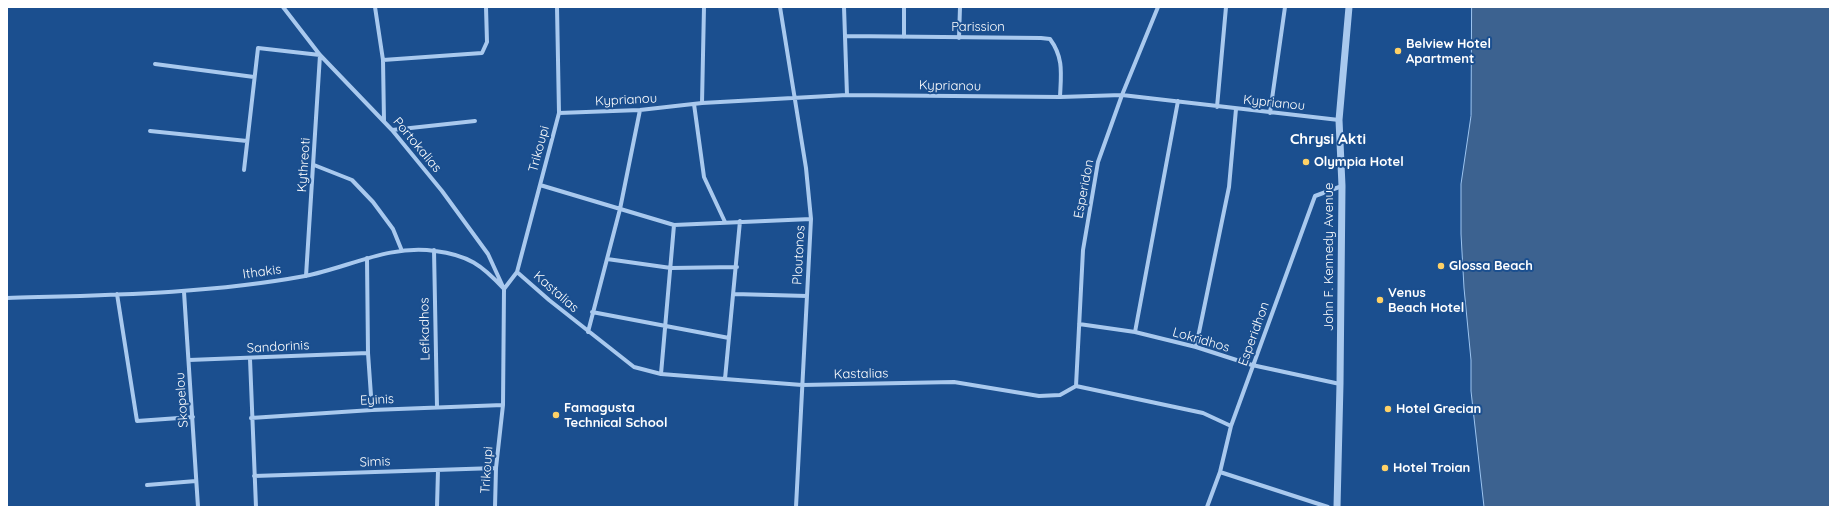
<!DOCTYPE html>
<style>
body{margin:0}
#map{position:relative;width:1837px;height:514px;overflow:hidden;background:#1b4f8f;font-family:Quicksand,sans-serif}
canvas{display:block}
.frame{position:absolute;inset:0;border:8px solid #fff;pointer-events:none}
</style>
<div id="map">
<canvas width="1837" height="514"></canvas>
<div class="frame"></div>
</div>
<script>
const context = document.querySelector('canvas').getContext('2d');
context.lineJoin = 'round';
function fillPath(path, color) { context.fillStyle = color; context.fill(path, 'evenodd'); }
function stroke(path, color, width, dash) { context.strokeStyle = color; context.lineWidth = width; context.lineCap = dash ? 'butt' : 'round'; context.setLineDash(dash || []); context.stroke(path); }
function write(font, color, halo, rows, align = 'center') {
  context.font = font + ' Quicksand,sans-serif'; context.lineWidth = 4; context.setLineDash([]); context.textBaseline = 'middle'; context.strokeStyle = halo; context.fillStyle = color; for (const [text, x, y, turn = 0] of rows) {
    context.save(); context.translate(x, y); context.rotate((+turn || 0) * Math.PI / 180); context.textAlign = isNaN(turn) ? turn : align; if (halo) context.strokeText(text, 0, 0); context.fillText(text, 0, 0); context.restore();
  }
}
const water = new Path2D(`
 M1472,7H1830V507H1484L1471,391V360L1464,288L1461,234V184L1471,116Z`);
fillPath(water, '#3c6290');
stroke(water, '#9cc4f0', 1);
stroke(new Path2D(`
 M283,7L320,55L392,130L442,191L488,254L504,289L503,405L496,468L495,507
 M375,7L383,60L384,121
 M780,7L806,168L811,219L796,507
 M844,7L847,95
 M845,36L1041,38L1050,39C1064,58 1061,74 1060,97
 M904,37V7
 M959,38L960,7
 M383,60L482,53L487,42L486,7
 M155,64L254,77
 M702,103L704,7
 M694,104L704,177L725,222
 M1217,107L1226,7
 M559,113L640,110L702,103L847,95L1060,97L1122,95L1339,120
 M1270,113L1285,7
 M392,130L475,121
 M150,131L247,141
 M314,165L352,180L373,202L393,229L402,251
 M244,170L258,48L320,55L306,276
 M540,185L674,225L811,219
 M434,250L437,407
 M367,258L368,353L372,410
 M607,259L671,268L737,267
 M517,272L549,300L634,367L661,374L802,385L954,382L1039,396L1060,395L1076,386L1203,413L1231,426
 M184,292L198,507
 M117,294L137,421L193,417
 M734,294L807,296
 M7,298C107,295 207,294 305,276C347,268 390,244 435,251C468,255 482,265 504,289L517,272L559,113L557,7
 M592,312L729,338
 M1079,324L1135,332L1196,347L1252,365L1340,384
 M588,332L620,209L640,110
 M1135,332L1178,101
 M1196,347L1229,187L1236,109
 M250,359L256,507
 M189,360L368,353
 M661,374L674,225
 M725,379L740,221
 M1076,386L1083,250L1098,162L1122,95L1158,7
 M251,418L372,410L503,405
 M1220,472L1328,507
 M254,476L496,468
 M147,485L196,481
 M437,507L438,470
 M1207,507L1220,472L1231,426L1315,196L1342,186`), '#a9c9ee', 4);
stroke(new Path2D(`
 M1337,507L1340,384L1342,186L1339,120L1349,7`), '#a9c9ee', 7);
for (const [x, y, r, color] of [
 [1398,51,4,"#ffd166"],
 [1306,162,4,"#ffd166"],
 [1441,266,4,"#ffd166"],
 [1380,300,4,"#ffd166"],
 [1388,409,4,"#ffd166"],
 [556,415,4,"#ffd166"],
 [1385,468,4,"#ffd166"]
]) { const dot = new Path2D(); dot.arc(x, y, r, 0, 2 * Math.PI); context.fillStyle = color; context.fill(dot); stroke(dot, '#1b4f8f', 1.5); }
write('13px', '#fff', '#1b4f8f', [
 ["Parission",978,27],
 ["Kyprianou",950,86,1],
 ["Kyprianou",626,100,-3],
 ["Kyprianou",1274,103,6],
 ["Portokalias",417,145,50],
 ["Trikoupi",539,149,-75],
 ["Kythreoti",304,165,-86],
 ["Esperidon",1084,189,-79],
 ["Ploutonos",799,255,-87],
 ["John F. Kennedy Avenue",1329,257,-90],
 ["Ithakis",262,272,-8],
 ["Kastalias",556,292,41],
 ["Lefkadhos",425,329,-91],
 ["Esperidhon",1254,334,-70],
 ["Lokridhos",1201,340,16],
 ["Sandorinis",278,347,-3],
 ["Kastalias",861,374,-1],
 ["Skopelou",182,400,-94],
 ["Eyinis",377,400,-3],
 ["Simis",375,462,-2],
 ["Trikoupi",487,470,-86]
]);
write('bold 13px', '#fff', '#1b4f8f', [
 ["Belview Hotel",1406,44],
 ["Apartment",1406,59],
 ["Olympia Hotel",1314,162],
 ["Glossa Beach",1449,266],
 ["Venus",1388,293],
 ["Beach Hotel",1388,308],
 ["Famagusta",564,408],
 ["Technical School",564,423],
 ["Hotel Grecian",1396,409],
 ["Hotel Troian",1393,468]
], 'left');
write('bold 15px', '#fff', '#1b4f8f', [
 ["Chrysi Akti",1328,139]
]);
</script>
